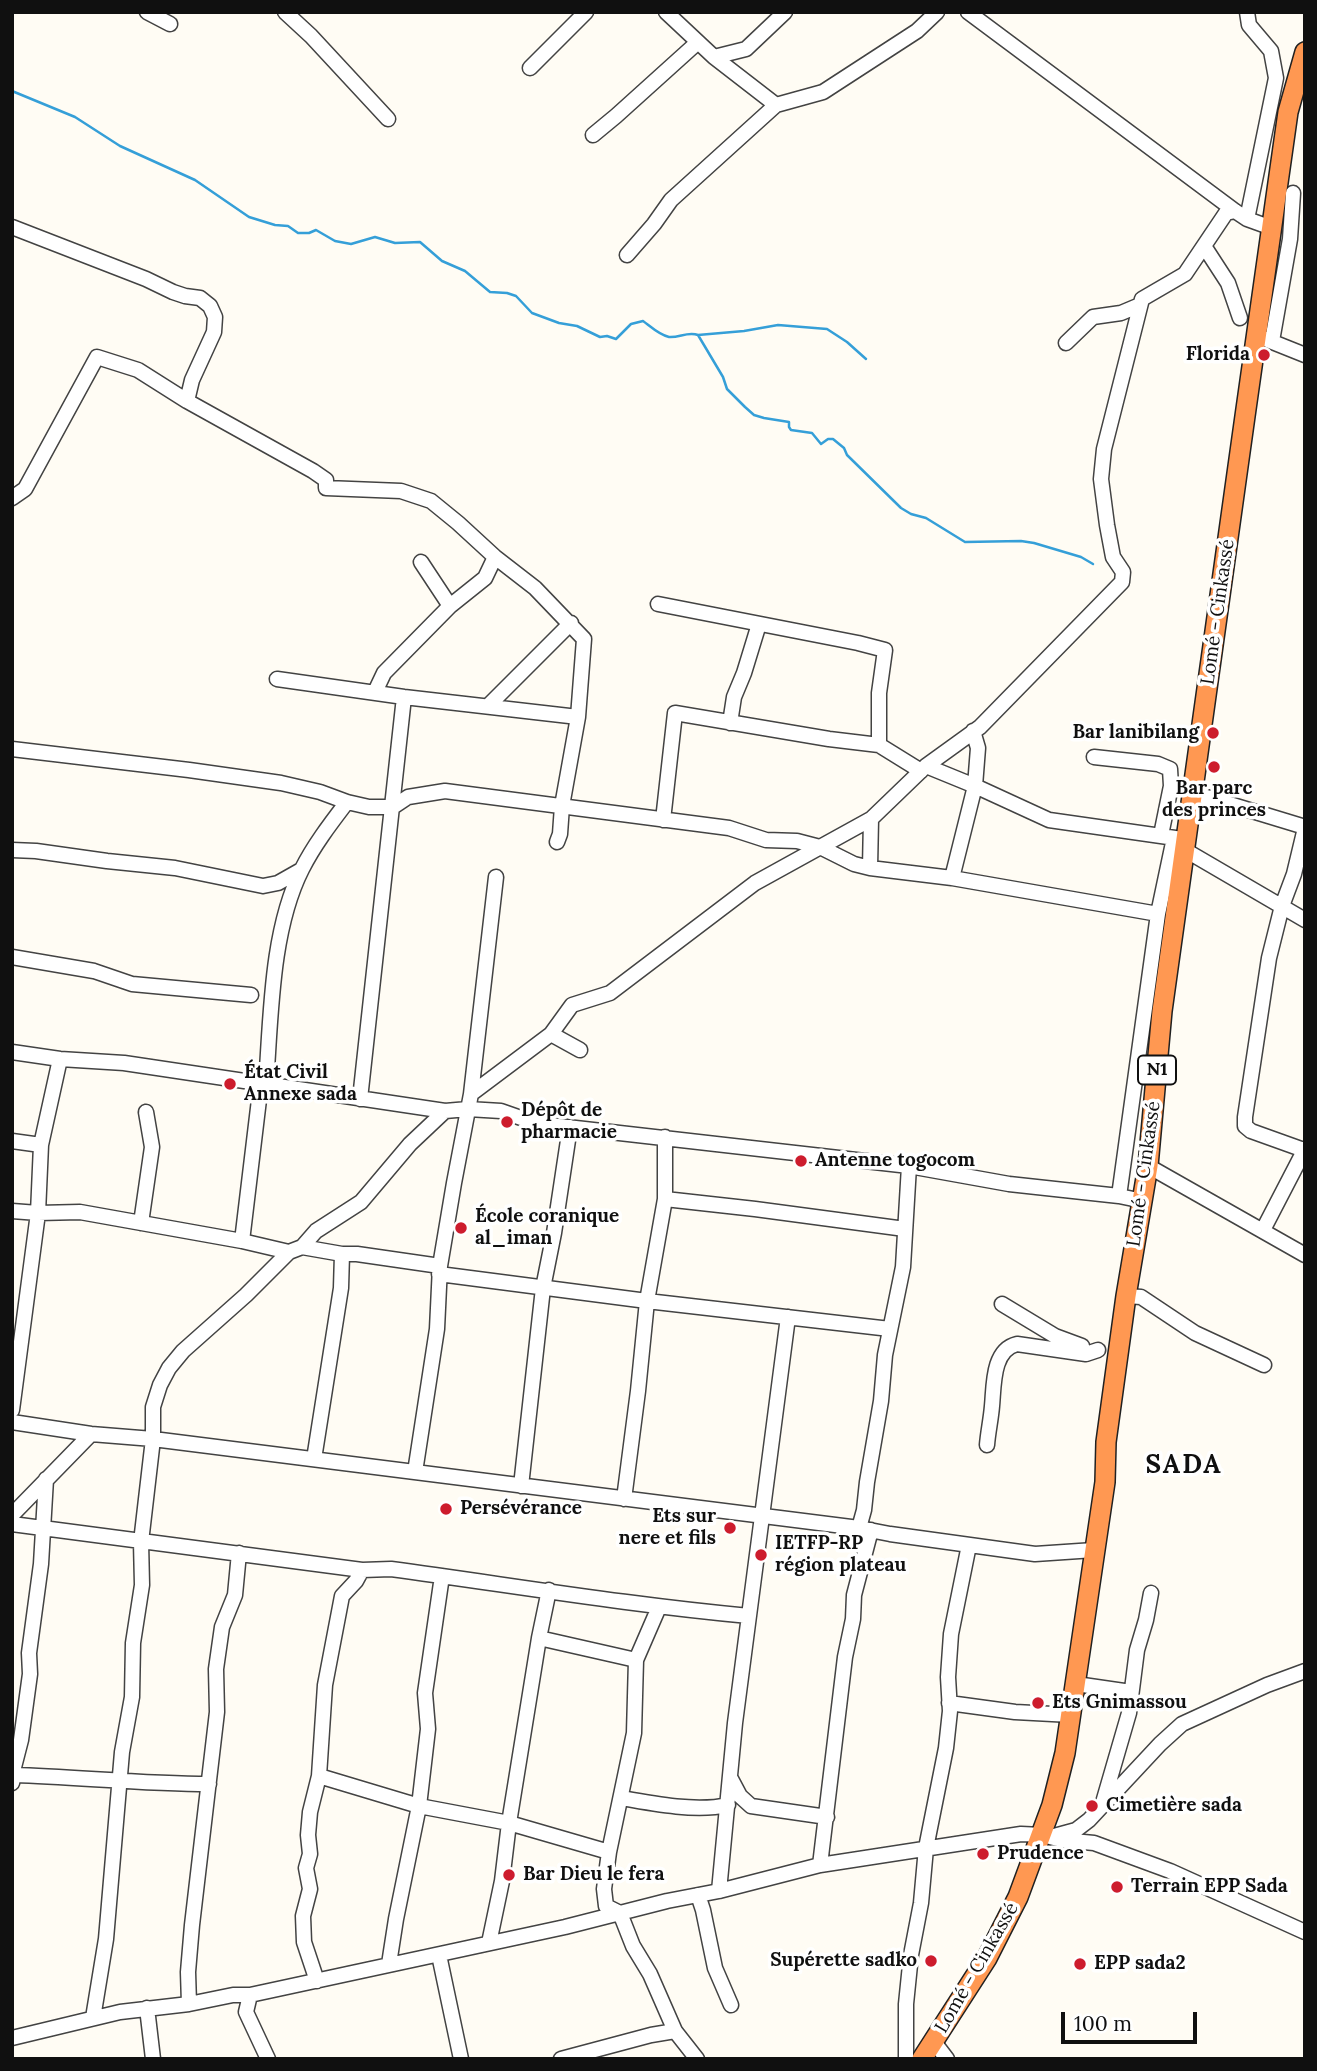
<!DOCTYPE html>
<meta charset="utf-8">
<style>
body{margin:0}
#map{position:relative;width:1317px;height:2071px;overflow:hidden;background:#fffcf4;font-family:Lora,serif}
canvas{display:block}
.frame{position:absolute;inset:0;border:14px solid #101010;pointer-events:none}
.scale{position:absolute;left:1061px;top:2012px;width:136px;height:32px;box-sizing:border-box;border:4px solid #101010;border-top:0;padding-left:9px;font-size:21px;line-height:24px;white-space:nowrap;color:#101010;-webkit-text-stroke:5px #fff;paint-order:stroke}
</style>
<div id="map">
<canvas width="1317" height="2071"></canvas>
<div class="frame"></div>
<div class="scale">100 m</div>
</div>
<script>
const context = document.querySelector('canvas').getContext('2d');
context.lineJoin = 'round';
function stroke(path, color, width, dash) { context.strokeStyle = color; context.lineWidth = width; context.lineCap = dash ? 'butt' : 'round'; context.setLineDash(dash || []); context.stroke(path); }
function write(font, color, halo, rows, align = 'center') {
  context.font = font + ' Lora,serif'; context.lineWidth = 7; context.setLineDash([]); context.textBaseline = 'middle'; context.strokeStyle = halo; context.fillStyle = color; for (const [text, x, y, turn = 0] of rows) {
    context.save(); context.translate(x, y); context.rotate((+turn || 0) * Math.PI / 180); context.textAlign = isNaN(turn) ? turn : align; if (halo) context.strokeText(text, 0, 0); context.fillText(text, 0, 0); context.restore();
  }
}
stroke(new Path2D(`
 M12,91L75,117L120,146L195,180L249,217L275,225L288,226L298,233H309L316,230L335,241L351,244L375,237L395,243L420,242L442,261L465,271L490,292L507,293L516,296L532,313L559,323L577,326L600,337L607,336L616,339L631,324L643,321C650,326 659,335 669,337C679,338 688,331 698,335L723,377L727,389L745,407L754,415L764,418L789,422V427L791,430L812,433L821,444L828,439H833L844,448L847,455L901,508L911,514L926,518L965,542L1021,541L1034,543L1081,557L1093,564
 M698,335L744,331L778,325L827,329L847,342L866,359`), '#359fd8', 2.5);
const minor = new Path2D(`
 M147,12L170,24
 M285,12L311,36L388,119
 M666,12L714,57L776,105
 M968,12L1235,211L1247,219L1272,228
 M1247,12L1249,25L1271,51L1276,78L1247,219
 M714,57L746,49L785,12
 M530,68L586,12
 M593,135L616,116L698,42
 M12,227L146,279L173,292L185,296L200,298L210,306L215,317L214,332L192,380L187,401
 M1204,246L1228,283L1240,318
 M627,255L654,224L671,200L776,105L823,92L917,31L937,12
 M1265,339L1305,355
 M1272,341L1290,239L1293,193
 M1066,343L1093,317L1121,313L1140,305
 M12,498L25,489L97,357L138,370L187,401L313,471L326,480V488L401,491L431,501L458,523L495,557L535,588L584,639L578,717L562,806L560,834L557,842
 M421,562L450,606
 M658,604L858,643L885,650L879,693V745
 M277,679L404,697L578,717
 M375,692L384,673L450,606L485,578L495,557
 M489,705L571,623
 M730,723L734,697L744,673L759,624
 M12,749L189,770L281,783L320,792L347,802L369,807H393L408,797L445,791L729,828L766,840L797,841L820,847L854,864L870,868L952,878L1158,914
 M1094,757L1158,764L1170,769L1171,786L1161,835
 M926,766L975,786L1049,820L1182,839
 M1193,793L1305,827
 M663,820L675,713L829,739L879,745L921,771
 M12,850L36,851L107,861L175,868L263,886L278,883L301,870
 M1185,850L1305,920
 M870,868L871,819
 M952,878L975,786L978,748L973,731
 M12,957L94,971L132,984L251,995
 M551,1034L580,1050
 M12,1052L60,1059L124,1063L445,1111
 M266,1084C271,1016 271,930 302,869C314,845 331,823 347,802
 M471,1094L551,1034L572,1005L610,993L755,883L871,819L926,766L980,727L1122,582L1123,572L1113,557L1107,525L1101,479L1104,449L1142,299L1185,274L1226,213L1235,211
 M360,1099L404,697
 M12,1141L41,1145
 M1304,1150L1251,1131L1245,1126V1117L1269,958L1282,906L1294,874L1305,828
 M1148,1166L1305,1255
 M1119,1196L1158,914L1174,838
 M665,1199L755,1209L905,1229
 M12,1211L38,1213L80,1212L242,1241L289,1252
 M141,1223L152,1147L146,1112
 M1263,1230L1305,1149
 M242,1241L261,1083
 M302,1247L342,1254L341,1288L314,1459
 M342,1254H357L440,1266
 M439,1274L647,1301L890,1329
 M1126,1296L1141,1297L1195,1333L1264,1365
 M1002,1304L1055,1336L1082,1346
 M12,1410L38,1213L41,1145L60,1059
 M12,1422L91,1434L153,1439L859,1528L890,1534L1035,1554L1094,1550
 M987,1445C988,1432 991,1419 992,1406C994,1386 992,1350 1017,1344L1086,1354L1098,1350
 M415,1472L437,1329L440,1266L454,1183L471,1094L496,877
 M521,1486L543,1288L554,1233L570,1127
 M624,1499L638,1391L647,1301L665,1199V1137
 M12,1515L91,1434
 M12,1524L362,1570
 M859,1528L864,1510L867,1482L881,1401L885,1355L903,1267L909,1166
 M539,1638L636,1660
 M1076,1684L1131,1692
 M949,1703L1015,1712L1071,1715
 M12,1775L21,1740L30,1674L29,1653L41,1564L46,1479
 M319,1776L419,1806L509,1823L609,1852
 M731,1779L740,1796L751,1806L827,1817
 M12,1783L14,1775C79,1777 144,1784 209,1784
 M621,1798C654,1804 696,1812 728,1805
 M1102,1806L1129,1713L1137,1650L1146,1620L1151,1593
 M1054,1836L1076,1830L1089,1820L1160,1744L1182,1724L1267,1685L1305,1671
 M820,1865L845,1657L853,1619L854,1595L871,1530
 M719,1891L735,1723L788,1317
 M698,1895L703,1910L715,1968L731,2005
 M489,1943L502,1881L509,1823L539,1638L549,1590
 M439,1955L461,2059
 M389,1964L396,1919L419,1806L428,1729L425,1693L442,1576
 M317,1981L304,1942L303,1916L310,1889L306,1868L310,1854L308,1835L310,1812L319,1776L325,1685L342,1596L356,1581L362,1570L391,1569C510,1585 629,1605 749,1616
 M250,1995L246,2012L268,2059
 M189,2004L188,1972L192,1925L217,1712L216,1669L222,1627L235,1595L239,1553
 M147,2008L153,2059
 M93,2018L106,1939L122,1752L132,1697L133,1643L142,1585L141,1542L153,1439V1407L160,1385L169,1368L183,1351L246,1295L289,1252L302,1247L316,1231L361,1202L410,1144L445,1111L468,1109L501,1111L521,1118L558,1126L909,1166L1009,1184L1119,1196L1143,1201
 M675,2031L697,2059
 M12,2038L120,2012L189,2004L233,1995H250L565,1927L667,1901L719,1891L820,1865L1021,1834L1042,1835L1062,1840L1094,1843L1170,1871L1305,1932
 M934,2042L947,2059
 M561,2059L651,2035L675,2031L650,1974L633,1946L620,1913L606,1906L604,1889L609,1852L634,1733L636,1660L659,1607
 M906,2059V2004L911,1955L921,1903L926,1848L946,1748L950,1711L948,1677L951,1634L969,1545`);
const highway = new Path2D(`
 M922,2059L987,1958L1018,1897L1052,1805L1065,1753L1105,1482L1106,1442L1126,1296L1148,1166L1162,1011L1246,409L1288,112L1305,52`);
stroke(minor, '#434343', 17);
stroke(highway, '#212121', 22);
stroke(minor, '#fff', 14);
stroke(highway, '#ff9852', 19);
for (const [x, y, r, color] of [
 [1264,355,7,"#cd1c2d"],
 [1213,733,7,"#cd1c2d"],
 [1214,767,7,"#cd1c2d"],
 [230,1084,7,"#cd1c2d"],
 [507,1122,7,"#cd1c2d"],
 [801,1161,7,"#cd1c2d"],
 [461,1228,7,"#cd1c2d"],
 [446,1509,7,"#cd1c2d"],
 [730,1528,7,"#cd1c2d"],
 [761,1555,7,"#cd1c2d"],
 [1038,1703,7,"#cd1c2d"],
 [1092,1806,7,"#cd1c2d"],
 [983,1854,7,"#cd1c2d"],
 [509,1875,7,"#cd1c2d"],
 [1117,1887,7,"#cd1c2d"],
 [931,1961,7,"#cd1c2d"],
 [1080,1964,7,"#cd1c2d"]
]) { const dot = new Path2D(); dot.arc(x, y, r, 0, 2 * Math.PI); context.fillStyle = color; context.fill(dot); stroke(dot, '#fff', 2.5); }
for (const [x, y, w] of [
 [1157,1070,38]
]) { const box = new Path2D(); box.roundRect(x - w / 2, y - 14.5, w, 29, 5); context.fillStyle = '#fff'; context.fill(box); stroke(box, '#101010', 2); }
write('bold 18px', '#101010', null, [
 ["N1",1157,1070]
]);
write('bold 19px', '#101010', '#fff', [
 ["Florida",1250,355,"right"],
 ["Bar lanibilang",1199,733,"right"],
 ["Bar parc",1214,789,"center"],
 ["des princes",1214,811,"center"],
 ["État Civil",244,1073],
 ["Annexe sada",244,1095],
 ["Dépôt de",521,1111],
 ["pharmacie",521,1133],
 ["Antenne togocom",815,1161],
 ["École coranique",475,1217],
 ["al_iman",475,1239],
 ["Persévérance",460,1509],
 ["Ets sur",716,1517,"right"],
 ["nere et fils",716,1539,"right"],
 ["IETFP-RP",775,1544],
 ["région plateau",775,1566],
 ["Ets Gnimassou",1052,1703],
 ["Cimetière sada",1106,1806],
 ["Prudence",997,1854],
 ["Bar Dieu le fera",523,1875],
 ["Terrain EPP Sada",1131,1887],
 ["Supérette sadko",917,1961,"right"],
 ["EPP sada2",1094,1964]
], 'left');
write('19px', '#101010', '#fff', [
 ["Lomé - Cinkassé",1218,612,-82],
 ["Lomé - Cinkassé",1144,1174,-82],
 ["Lomé - Cinkassé",977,1968,-60]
]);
context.letterSpacing = '2px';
write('bold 26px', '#101010', '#fff', [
 ["SADA",1184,1466]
]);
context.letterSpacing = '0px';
</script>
